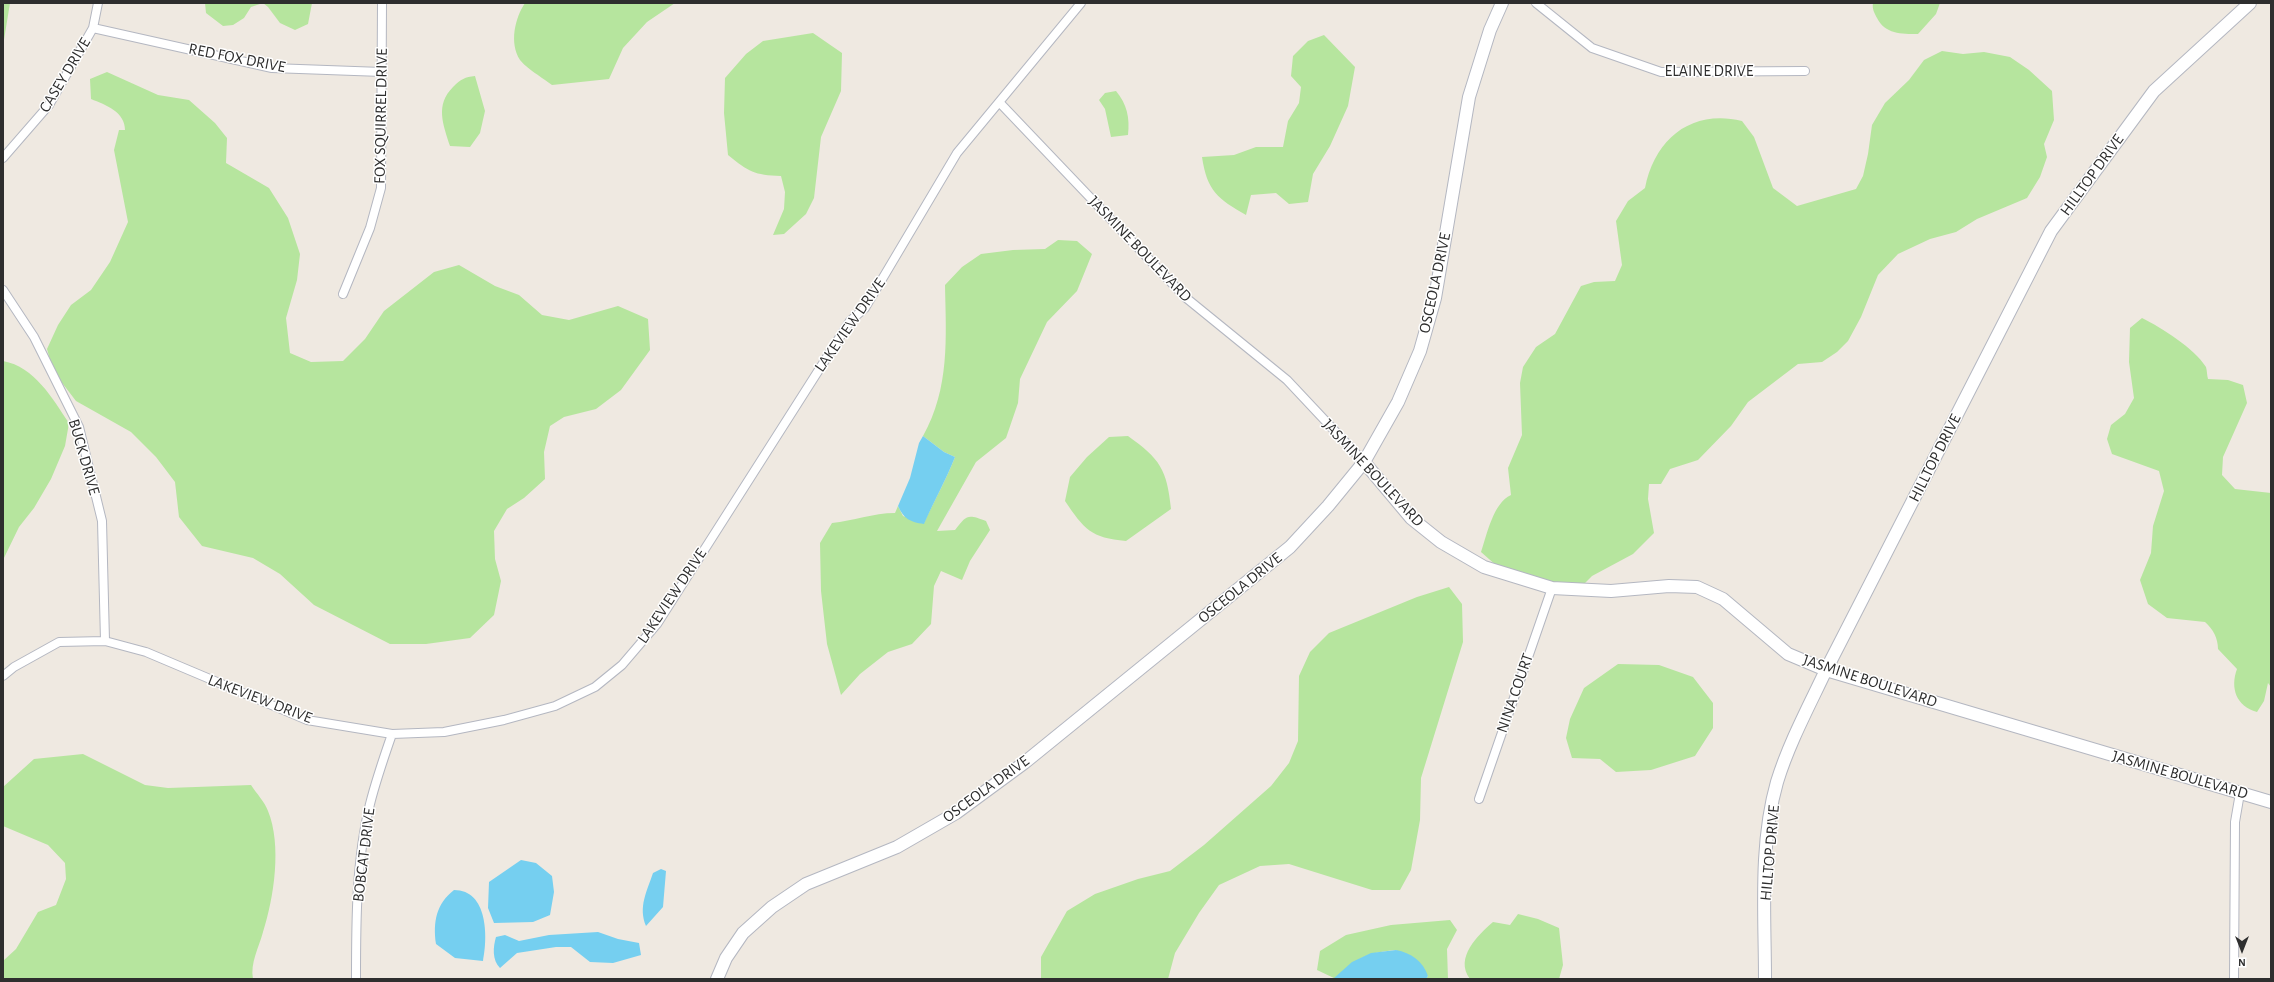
<!DOCTYPE html>
<style>
body{margin:0}
#map{position:relative;width:2274px;height:982px;overflow:hidden;background:#efe9e1;font-family:"Alegreya Sans",sans-serif}
canvas{display:block}
.frame{position:absolute;inset:0;border:4px solid #2e2e2e;pointer-events:none}
.north{position:absolute;left:2222px;top:930px;width:40px;height:40px;-webkit-text-stroke:3px #fff;paint-order:stroke;rotate:180deg;font-size:11px;font-weight:700;line-height:16px;text-align:center;color:#2e2e2e}
.north::after{content:'';display:block;margin:auto;width:14px;height:18px;background:#2e2e2e;clip-path:polygon(50% 0,100% 100%,50% 72%,0 100%)}
</style>
<div id="map">
<canvas width="2274" height="982"></canvas>
<div class="frame"></div>
<div class="north">N</div>
</div>
<script>
const context = document.querySelector('canvas').getContext('2d');
context.lineJoin = 'round';
function fillPath(path, color) { context.fillStyle = color; context.fill(path, 'evenodd'); }
function stroke(path, color, width, dash) { context.strokeStyle = color; context.lineWidth = width; context.lineCap = dash ? 'butt' : 'round'; context.setLineDash(dash || []); context.stroke(path); }
function write(font, color, halo, rows, align = 'center') {
  context.font = font + ' "Alegreya Sans",sans-serif'; context.lineWidth = 3; context.setLineDash([]); context.textBaseline = 'middle'; context.strokeStyle = halo; context.fillStyle = color; for (const [text, x, y, turn = 0] of rows) {
    context.save(); context.translate(x, y); context.rotate((+turn || 0) * Math.PI / 180); context.textAlign = isNaN(turn) ? turn : align; if (halo) context.strokeText(text, 0, 0); context.fillText(text, 0, 0); context.restore();
  }
}
fillPath(new Path2D(`
 M3,3H10L3,46Z
 M205,3H312L308,24L295,30L280,23L268,7L263,3L251,7L244,18L233,25L223,26L206,13Z
 M525,3H675L647,22L623,48L609,79L552,85C544,79 525,67 520,60C509,43 515,18 525,3Z
 M1873,3H1940L1936,14L1918,34C1901,34 1885,34 1877,18C1874,12 1872,9 1873,3Z
 M813,33L842,53L841,91L821,137L814,198L806,214L784,234L773,235L784,209L785,192L781,176C754,175 749,172 728,155L724,113L725,78L746,54L763,41Z
 M1324,35L1355,67L1348,106L1330,146L1313,174L1308,202L1289,204L1276,193L1251,195L1246,215C1218,199 1207,191 1202,157L1234,155L1256,147H1283L1288,121L1299,103L1301,87L1291,76L1293,56L1308,41Z
 M1942,51L1963,54L1984,52L2010,57L2029,70L2052,91L2054,120L2044,144L2047,157L2040,177L2027,198L1977,219L1956,232L1930,239L1898,254L1878,275L1861,317L1848,341L1837,352L1822,362L1798,364L1748,402L1731,426L1698,460L1670,469L1661,484H1649L1648,499L1654,533L1633,554L1592,576L1583,585L1552,583L1498,567L1481,552C1487,535 1493,503 1511,495L1508,468L1522,435L1520,383L1523,367L1536,347L1555,334L1581,286L1594,282L1615,281L1622,265L1616,221L1628,201L1645,188C1655,138 1692,109 1742,121L1754,137L1773,188L1797,206L1856,189L1863,176L1868,154L1872,125L1885,103L1909,80L1924,60Z
 M107,72L158,95L189,100L215,123L227,138L226,163L269,188L288,218L300,254L297,280L286,318L290,353L311,362L343,361L365,339L384,311L434,272L459,265L495,286L519,295L542,315L569,320L618,306L648,319L650,350L621,390L596,409L564,417L550,426L544,452L545,479L524,498L507,509L494,531L495,559L501,581L494,615L470,638L426,644H390L314,605L280,574L253,558L202,546L179,517L175,482L156,457L131,432L76,401L53,371L47,349L58,325L71,305L91,290L110,262L128,222L114,150L119,130H125C125,112 106,105 91,99L90,79Z
 M475,76L485,111L480,133L470,147L450,146C443,124 435,105 453,87C461,79 465,77 475,76Z
 M1116,91C1127,104 1130,118 1128,135L1111,137L1105,109L1099,100L1105,93Z
 M1058,240L1077,241L1092,254L1077,291L1047,322L1020,379L1018,403L1006,438L976,462L937,531L955,530C967,515 967,514 986,521L990,530L970,561L962,580L941,571L934,586L931,624L912,644L888,652L860,674L841,695L827,644L821,591L820,543L832,523C853,521 873,513 895,513L898,506L903,516L924,523C934,501 946,480 955,457L944,452L923,436C950,388 946,338 945,285L962,267L981,254L1013,250L1045,249Z
 M2142,318C2162,328 2194,348 2206,367C2207,370 2207,376 2208,379L2228,380L2243,385L2247,403L2223,457L2222,475L2235,489L2271,493V687L2268,683L2264,701L2257,712C2236,706 2230,688 2237,669L2218,649C2218,638 2213,629 2205,622L2167,618L2148,604L2140,580L2151,553L2153,526L2164,491L2159,471L2112,454L2107,439L2111,425L2125,414L2134,398L2129,362L2130,328Z
 M3,361C35,367 52,398 69,423L65,446L51,479L34,508L19,527L3,560Z
 M1128,436C1160,459 1167,469 1171,509L1126,541C1091,538 1084,529 1065,501L1070,477L1087,457L1109,437Z
 M1449,587L1462,604L1463,642L1421,778L1420,820L1411,870L1400,890H1372L1289,864L1260,866L1219,885L1199,913L1175,953L1168,979H1041V957L1067,911L1095,894L1138,879L1170,871L1204,845L1271,786L1289,763L1298,741L1299,676L1310,652L1329,633L1417,597Z
 M1618,664L1659,665L1693,677L1713,703V728L1695,756L1651,770L1616,772L1600,759L1572,758L1566,738L1570,719L1584,688Z
 M83,754L145,785L168,788L251,785C256,793 265,802 268,811C282,845 274,898 263,932C259,947 250,963 253,979H3V961L16,949L38,912L56,905L66,879L65,863L48,845L3,826V787L34,759Z
 M1518,914L1538,919L1559,928L1563,965L1559,979H1470C1454,958 1478,935 1493,922L1510,925Z
 M1450,920L1457,930L1447,949L1448,979H1426L1428,976L1396,950C1365,953 1358,957 1336,979L1317,970L1320,951L1346,935L1391,925Z`), '#b6e59e');
fillPath(new Path2D(`
 M923,436L944,452L955,457C946,480 934,501 924,524C910,522 904,519 898,506L910,478L919,443Z
 M521,860L536,863L552,876L554,892L550,915L533,922L494,923L488,908L489,882Z
 M661,869L666,871L663,907L646,926C638,907 647,891 653,873Z
 M454,890C488,890 488,937 483,961L455,958L436,944C433,922 436,904 454,890Z
 M598,932L618,939L639,943L641,955L613,963L590,962L571,947H556L517,953L500,968C492,960 493,947 496,937L505,935L519,941L549,935Z
 M1396,950C1411,953 1423,961 1428,976L1426,979H1333L1352,962L1371,953Z`), '#75cff0');
const street = new Path2D(`
 M1536,3L1592,48L1661,72L1805,71
 M93,28L272,68L382,72
 M1000,103L1185,297L1287,380L1364,462
 M3,158L49,105L93,28L98,3
 M3,290L34,337L79,427L102,521L105,641
 M343,294L370,228L381,188L382,3
 M3,676L14,667L59,642L105,641L146,652L307,720L392,734L444,732L504,720L555,706L595,687L622,665L657,624L850,321L865,308L957,153L1081,3
 M1479,799L1552,588
 M356,979C356,922 356,860 370,804C376,780 384,757 392,734
 M2234,979L2235,822L2240,793`);
const secondary = new Path2D(`
 M1364,462L1411,518L1441,542L1484,567L1552,588L1611,591L1669,586L1697,587L1723,599L1788,654L1826,670L2271,802
 M717,979L726,958L743,933L772,907L806,884L897,847L956,813L1024,763L1290,547L1328,506L1364,462L1398,402L1420,351L1435,298L1469,97L1490,30L1502,3
 M1765,979C1765,914 1759,845 1777,782C1789,743 1809,706 1826,670L2051,231L2154,91L2250,3`);
stroke(street, '#b4b7c1', 10);
stroke(secondary, '#b4b7c1', 14);
stroke(street, '#fff', 8);
stroke(secondary, '#fff', 12);
write('16px', '#2e2e2e', '#fff', [
 ["RED FOX DRIVE",237,58,11],
 ["ELAINE DRIVE",1709,71],
 ["CASEY DRIVE",65,75,-59],
 ["FOX SQUIRREL DRIVE",381,116,-89],
 ["HILLTOP DRIVE",2092,175,-54],
 ["JASMINE BOULEVARD",1140,249,46],
 ["OSCEOLA DRIVE",1435,283,-78],
 ["LAKEVIEW DRIVE",850,325,-55],
 ["BUCK DRIVE",84,457,74],
 ["HILLTOP DRIVE",1935,458,-63],
 ["JASMINE BOULEVARD",1373,473,47],
 ["OSCEOLA DRIVE",1240,588,-39],
 ["LAKEVIEW DRIVE",672,596,-56],
 ["JASMINE BOULEVARD",1870,681,18],
 ["NINA COURT",1515,693,-71],
 ["LAKEVIEW DRIVE",260,699,21],
 ["JASMINE BOULEVARD",2180,775,16],
 ["OSCEOLA DRIVE",986,789,-36],
 ["HILLTOP DRIVE",1770,853,-85],
 ["BOBCAT DRIVE",364,855,-83]
]);
</script>
